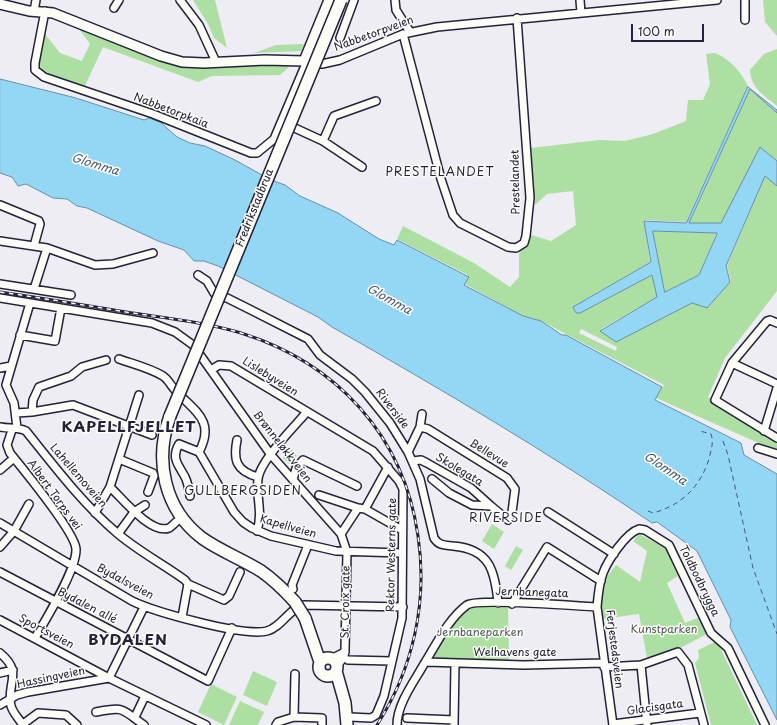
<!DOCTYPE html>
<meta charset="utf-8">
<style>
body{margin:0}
#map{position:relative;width:777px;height:725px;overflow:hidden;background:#ededf3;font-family:"Playpen Sans",sans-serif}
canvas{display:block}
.scale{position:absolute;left:631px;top:24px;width:73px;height:18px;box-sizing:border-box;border:2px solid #22223b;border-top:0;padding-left:5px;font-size:12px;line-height:14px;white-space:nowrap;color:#22223b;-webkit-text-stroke:3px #fdfcf7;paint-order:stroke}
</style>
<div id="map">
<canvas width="777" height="725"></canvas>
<div class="scale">100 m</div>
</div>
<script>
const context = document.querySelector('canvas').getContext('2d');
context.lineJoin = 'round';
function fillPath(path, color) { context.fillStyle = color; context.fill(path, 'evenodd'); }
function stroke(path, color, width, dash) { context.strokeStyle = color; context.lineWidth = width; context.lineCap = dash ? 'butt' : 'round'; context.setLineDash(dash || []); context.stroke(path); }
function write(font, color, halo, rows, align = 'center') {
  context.font = font + ' "Playpen Sans",sans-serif'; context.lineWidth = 3; context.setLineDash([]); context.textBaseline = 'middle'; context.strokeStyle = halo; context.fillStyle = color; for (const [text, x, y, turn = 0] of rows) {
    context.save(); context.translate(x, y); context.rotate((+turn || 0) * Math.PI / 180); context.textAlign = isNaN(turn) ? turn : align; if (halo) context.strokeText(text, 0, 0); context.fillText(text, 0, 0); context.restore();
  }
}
fillPath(new Path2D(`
 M193,0H215L227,48L214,38L208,24Z
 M763,0H777V36L765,22Z
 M75,23L163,58L291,65L280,75L212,76L198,82L103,47L84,88L41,71L38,65L45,34L60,53L82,61L90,44Z
 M304,44L301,51L254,53L276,45Z
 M777,49V106C764,95 751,89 750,70L764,54Z
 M715,53C730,59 741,72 748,86L686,222L644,220L650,262L573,307L576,313H580L652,275L657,297L601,329L618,341L692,303L707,308L731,281L727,266L765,176L777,186V291L725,358L708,397L777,441V451L656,398L664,385L541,321L523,316L465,284L468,275L397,239L403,226L474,263L510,287L519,277V254L528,234L551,241L576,225L573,191L547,194L535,205L531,148L599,140L625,141L653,134L686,121L688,100H703L710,84L706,54ZM581,329L617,347L616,351L579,333Z
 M750,89L777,113V161L760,147L721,224H689Z
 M653,231L717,233L699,275L665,292Z
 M291,449L297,456L289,464L283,458Z
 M492,524L504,532L494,549L482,541Z
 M639,534L665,548L678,576L667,583L685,623L700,617L707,634L680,648L647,658L639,614L602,619L600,608L603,582L616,565L640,582L647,551L633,541Z
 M516,546L523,550L511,570L505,566Z
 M473,604H508L509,661L436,659L434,656L458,615Z
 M717,641L757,725H711L695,663L699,658L698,650Z
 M253,671L277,682L267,706L243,695Z
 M211,684L237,697L224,725L198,712Z
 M240,701L264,712L258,725H229Z`), '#acdfa1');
const water = new Path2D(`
 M0,79L76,98L144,120L149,118L160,122L177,137L190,143L205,146L235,160L271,180L285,185L300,196L338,213L379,239L394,245L397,240L469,277L464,285L523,316L541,321L562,335H566L662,387L655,400L741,443L744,455L777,474V720L730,627L731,620L697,551L657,522L652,523C549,453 441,389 332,327L318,317L218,266L204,261H194L184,250L158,241L87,208L77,206L67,199L53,198L26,184L18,186L12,177L0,173Z
 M748,87L777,110V113L750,89L689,223H721L760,147L777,161V186L765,176L726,266L730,282L707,308L692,303L616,342L600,331L657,297L652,275L580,313H576L573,307L651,262L644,221L686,223ZM653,231L717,233V234L699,275L665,292Z`);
fillPath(water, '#93d7f4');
stroke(water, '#668faa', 1);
stroke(new Path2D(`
 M723,441L728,455L753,568L777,634
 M648,511L653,513C682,505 700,487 709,459C711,450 714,443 711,434L700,431`), '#445872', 1, [5, 4]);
const minor = new Path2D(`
 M180,0L199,25L216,62
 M395,0L396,10L410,32
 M580,0L581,13
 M745,0V20
 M114,8L119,0
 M34,11L36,0
 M45,11L35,63V70L44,77L153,114L251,153H257L274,139L307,61
 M403,34L441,179L453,215L460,223L508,247L516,248L524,243L526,236L530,198L517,18
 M340,38L354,0
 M304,61L322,64L340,60L403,34L437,27L717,0
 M286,124L323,141L362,167
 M323,141L334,116L376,101
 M0,205L39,221L40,224L34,246
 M0,241L47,248L95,265L113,264L153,253
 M198,275L207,281L214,293L219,297L227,298L251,310L308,339L320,355L352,379L365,392L390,423L408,452L420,479L434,538C439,546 445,545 453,546C490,549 495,571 498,603
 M0,284L71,295
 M34,289L47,248
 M0,298L152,323L175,332L193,345L271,455L341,534L347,552L345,650L344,657L337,666
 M777,323L770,320L767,321L732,363L715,400L777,438
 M20,335L55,341L61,308
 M119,359C133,364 150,368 163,376C168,379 171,386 175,390C194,411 216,420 199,452
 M732,363L777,384
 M0,368L11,366
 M211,370L219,365L231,366L373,451L399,481L403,489L402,618L384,696L376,715L371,718L350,717
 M32,412L33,400L39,387L71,376L82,367L106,360
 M16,413L32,412L73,405L152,435
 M0,427C9,429 17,427 26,431C55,467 82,503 117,533C138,551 163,564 185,580L188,584L182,617
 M420,427L428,429L507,478L515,489L512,512L508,520L491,506L472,505L449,493L432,479
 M17,428L14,403L6,385L30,303
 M12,430L7,445L10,453C23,469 75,532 76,549C77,569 46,619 35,638
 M764,431L777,388
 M237,440C233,460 236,471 258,477
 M758,448L777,454
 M408,452L420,427L422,414
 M119,459L153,473L154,476L148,492
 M412,461L421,460L427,463L471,488L491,506
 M0,470L14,458
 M293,480L296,468L303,460L357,486
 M110,487C121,497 151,535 169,528C171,527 174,524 176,522
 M319,495L358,508L341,534
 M190,496C189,489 188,483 185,477C178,464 171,458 179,444L199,452L234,512L243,522L252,528L271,536L336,551L402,553
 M358,508L365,509L402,530
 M365,509L388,467
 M548,512L614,554
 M95,513L110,487L139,395
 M0,523L132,601C155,612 244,637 267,631C282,627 289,608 304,605L403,607
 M257,531C263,513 256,497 258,479C260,461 293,428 306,413
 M118,534L134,512L145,505
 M0,547L14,531L29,504
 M0,572L208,681L232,628
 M188,584L224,600L229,596L240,572
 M293,589L292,585L308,545
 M512,604L547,547L601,581
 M0,620L109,678L206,725
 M0,653C24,673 6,683 11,706C13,713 19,719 23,725
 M333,658L345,652
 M348,660L392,661
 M426,662L524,665L604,663
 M641,665L647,725
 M604,667L641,665L678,652L688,665L704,725
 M0,673L13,670
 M109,678L144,607
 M0,705L17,695L28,692L109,678
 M96,712C125,706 121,709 144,725
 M135,717L145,696
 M294,717L295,674
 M407,718L454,720
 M23,724L38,713L66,715L77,725
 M613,724L700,713
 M276,725L278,722L294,717L322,718V725
 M397,725C397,704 414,682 424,664C436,645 448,619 467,605C477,598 578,606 597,607
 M454,725L455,663
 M613,725L597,607C598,596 599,583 603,573C608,560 626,533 639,529L645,530L669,545L711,633L728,648L765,725`);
const major = new Path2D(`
 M0,4L29,11L53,13L161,56L182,62L204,63L265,60L304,61L329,0`);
const highway = new Path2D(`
 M170,416C154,460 164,509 202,538C220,551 242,559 261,571C274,580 285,591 295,602
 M305,618L320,662
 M319 667a9 9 0 1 1 18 0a9 9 0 1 1-18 0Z
 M336,671L345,703L347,725`);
stroke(minor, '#22223b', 10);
stroke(major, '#22223b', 12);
stroke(highway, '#22223b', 14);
stroke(minor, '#fdfcf7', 7);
stroke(major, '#fdfcf7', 9);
stroke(highway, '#fdfcf7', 11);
const rail = new Path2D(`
 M0,292C42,298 84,305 126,312C165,318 204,322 241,333C337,363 404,436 418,536C428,602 413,669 377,725`);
stroke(rail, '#22223b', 3);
stroke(rail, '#fdfcf7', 1.5, [4.5]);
const highwayBridge = new Path2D(`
 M170,416L341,0
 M295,602L305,618`);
stroke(highwayBridge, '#22223b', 14, []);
stroke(highwayBridge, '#fdfcf7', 11);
write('11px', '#22223b', '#fdfcf7', [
 ["Nabbetorpveien",374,34,-20],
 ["Nabbetorpkaia",171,111,21],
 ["Prestelandet",516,182,-91],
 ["Fredrikstadbrua",255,208,-68],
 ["Lislebyveien",270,377,32],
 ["Riverside",392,409,53],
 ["Brønneløkkveien",282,447,52],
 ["Bellevue",489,454,32],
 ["Skolegata",459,470,31],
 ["Lahellemoveien",78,476,49],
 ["Albert Torps vei",54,495,54],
 ["Kapellveien",288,527,16],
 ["Rektor Westerns gate",392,555,-89],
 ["Toldbodbrygga",699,581,64],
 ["Bydalsveien",125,582,28],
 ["Jernbanegata",532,593,2],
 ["St. Croix gate",346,602,-89],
 ["Bydalen allé",87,606,27],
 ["Sportsveien",46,632,28],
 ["Ferjestedsveien",614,649,83],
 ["Welhavens gate",515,653],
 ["Hassingveien",51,678,-12],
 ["Glacisgata",655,708,-8]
]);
write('11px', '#4b5b5a', '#fdfcf7', [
 ["Kunstparken",664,630],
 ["Jernbaneparken",480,633]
]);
write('italic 12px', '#445872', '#fdfcf7', [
 ["Glomma",95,165,17],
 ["Glomma",389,300,29],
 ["Glomma",665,469,34]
]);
context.letterSpacing = '1px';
write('12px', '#22223b', '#fdfcf7', [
 ["PRESTELANDET",440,173],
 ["GULLBERGSIDEN",243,492],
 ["RIVERSIDE",506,519]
]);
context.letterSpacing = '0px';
context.letterSpacing = '1px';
write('bold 15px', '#22223b', '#fdfcf7', [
 ["KAPELLFJELLET",129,428],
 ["BYDALEN",128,641]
]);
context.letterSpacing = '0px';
</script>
